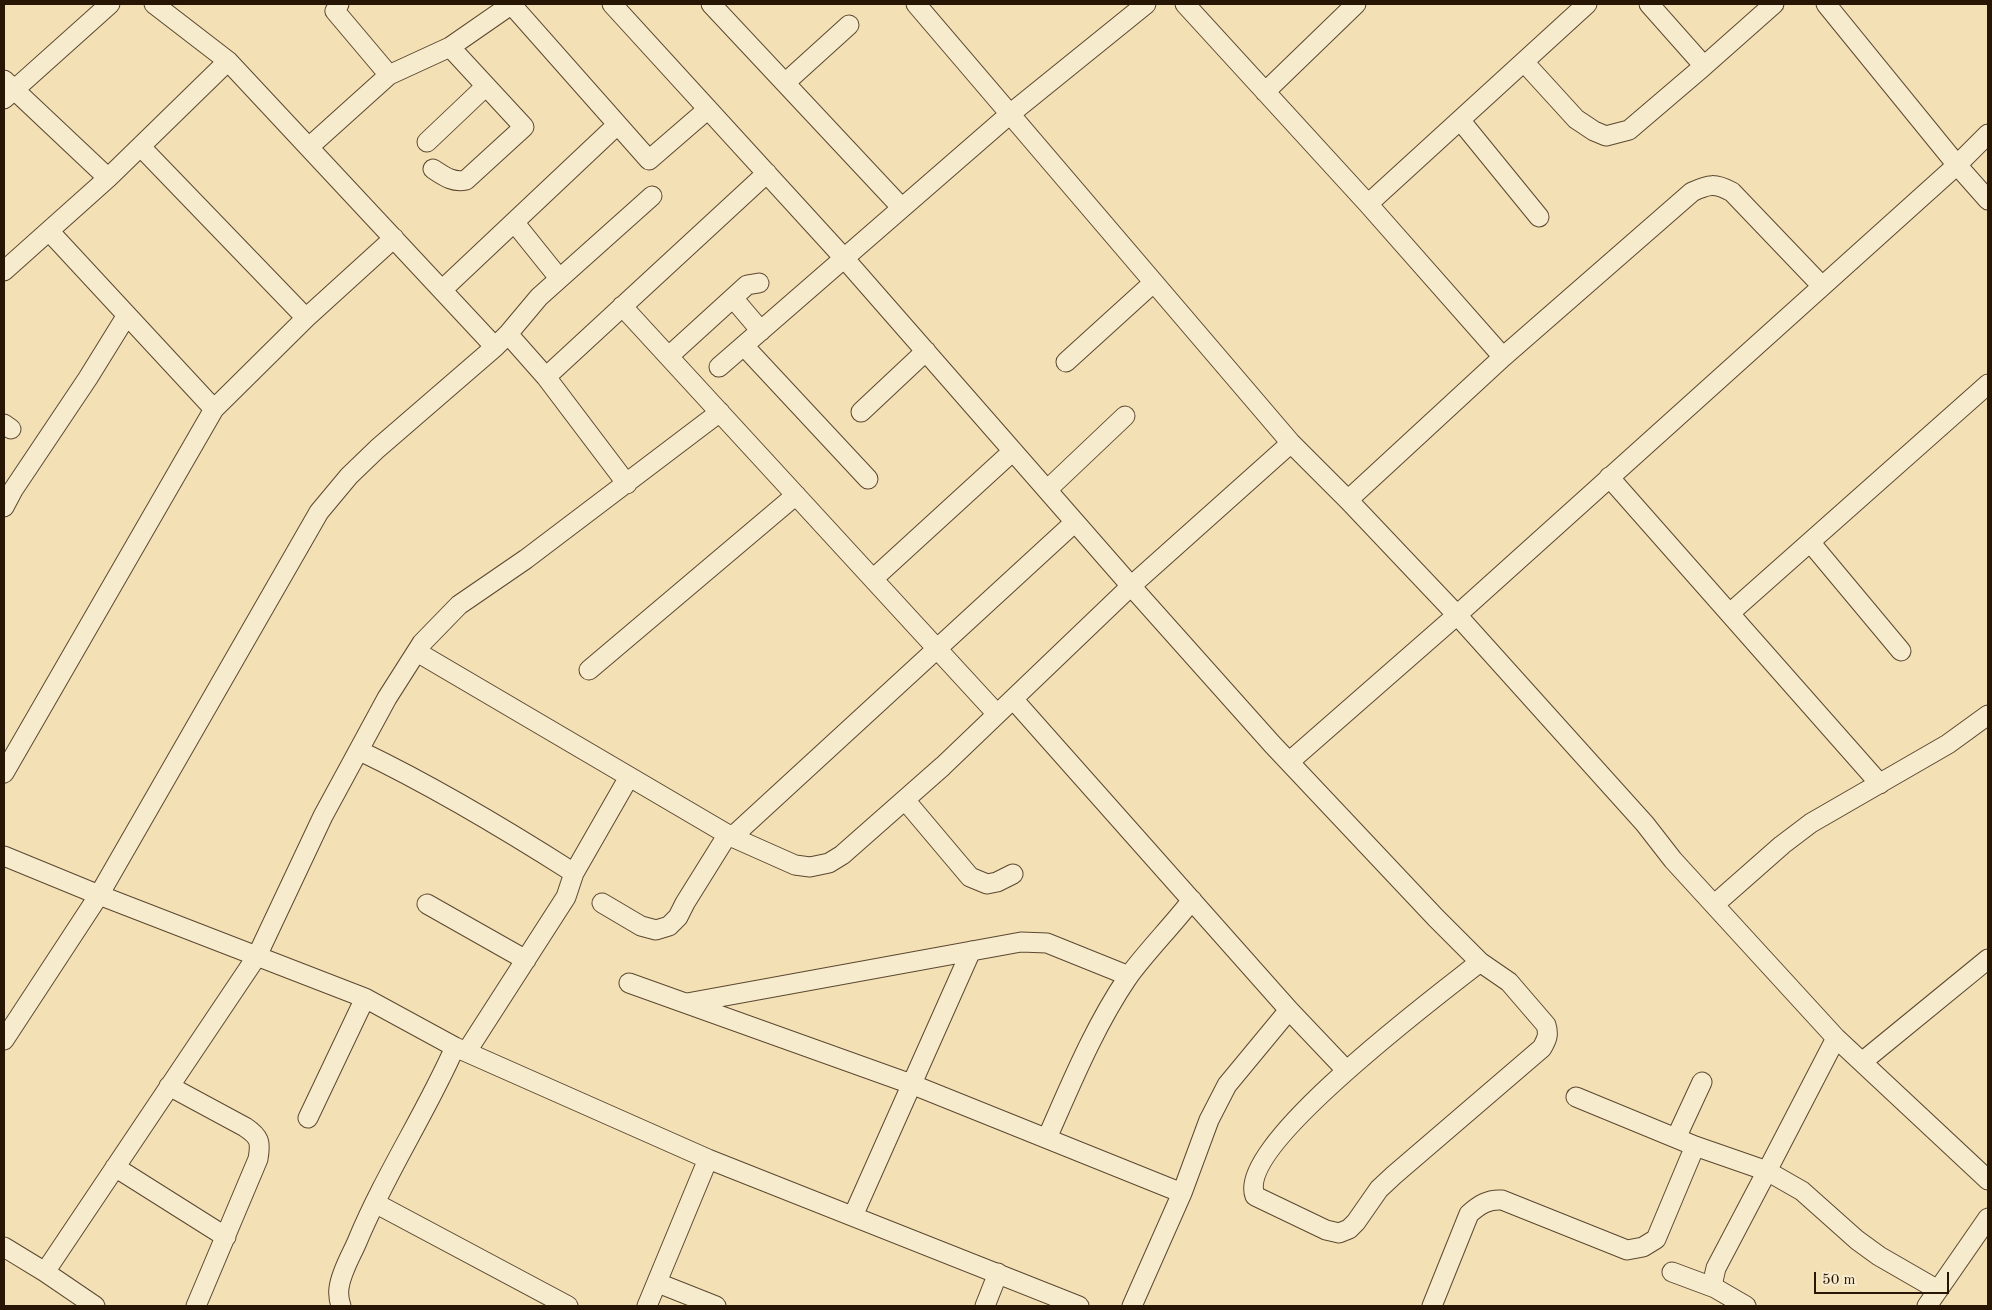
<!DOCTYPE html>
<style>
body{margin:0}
#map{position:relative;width:1992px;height:1310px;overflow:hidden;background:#f3e0b4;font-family:"Old Standard TT",serif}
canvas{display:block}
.frame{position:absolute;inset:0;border:5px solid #281604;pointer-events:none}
.scale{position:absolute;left:1814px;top:1272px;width:135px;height:22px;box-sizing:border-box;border:2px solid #281604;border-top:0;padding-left:6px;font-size:15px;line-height:18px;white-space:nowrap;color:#281604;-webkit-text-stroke:4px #f7ebce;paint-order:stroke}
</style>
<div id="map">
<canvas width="1992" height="1310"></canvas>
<div class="frame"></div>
<div class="scale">50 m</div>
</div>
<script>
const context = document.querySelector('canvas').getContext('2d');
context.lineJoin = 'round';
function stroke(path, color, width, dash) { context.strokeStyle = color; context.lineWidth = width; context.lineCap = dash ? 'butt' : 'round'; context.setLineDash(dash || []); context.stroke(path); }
const street = new Path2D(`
 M339,4L335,11L389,75L450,47L512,4
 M511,4L649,160L708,109
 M711,4L902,208
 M916,4L1291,443L1348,500L1457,615L1957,165L1988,134
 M1185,4L1368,204L1503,357
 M1649,4L1704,66L1774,4
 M1826,4L1957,165L1988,200
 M1524,62L1576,119L1594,131L1606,136L1629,130L1704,66
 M4,80L108,178
 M785,83L849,25
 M1265,92L1356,4
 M4,99L110,4
 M1460,120L1539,217
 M427,142L486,86
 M141,147L306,318
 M309,147L389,75
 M433,169C444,176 453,183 466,180L524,127L450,47
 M1368,204L1587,4
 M514,222L559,278
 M49,231L214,409
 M4,271L108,178L228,61
 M442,290L617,125
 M733,298L761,331
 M622,306L997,714
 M508,334L539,297L652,196
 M744,346L868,479
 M495,347L508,334L546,377L767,173
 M669,356L747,285L759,283
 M1066,362L1153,283
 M719,367L1010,114L1146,4
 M546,377L627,484
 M861,412L926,351
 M4,424L11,429
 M1291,443L1131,586L1272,744L1436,918L1480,962L1509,982L1546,1025C1549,1035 1547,1039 1542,1048L1394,1175L1379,1189L1356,1222L1349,1229L1339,1233L1326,1230L1255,1196C1235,1146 1441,993 1480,962
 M1609,477L1880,784
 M1047,490L1125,416
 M1348,500L1503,357L1692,192C1709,184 1715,183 1732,192L1821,285
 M4,507L13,490L88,378L127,315
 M1810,542L1901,651
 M873,579L1013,451
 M1730,613L1988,384
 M417,652L732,837L795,865L810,867L829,863L842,855L943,766L1131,586L844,258L612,4
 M589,670L796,495
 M1013,699L1289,1010L1346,1070
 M360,751C433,786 505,829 574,873L566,897L467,1051
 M1289,762L1457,615L1645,824L1673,860L1836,1038L1988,1180
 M4,773L214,409L306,318L394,238
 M905,800L970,877L987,884L997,882L1013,874
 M732,837L1075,522
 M4,856L99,895L365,998L455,1047L708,1159L1079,1306
 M574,873L629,777
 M602,903L641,926L656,930L669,926L678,917L685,903L728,834
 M427,904L526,960
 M1715,904L1782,845L1811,823L1948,744L1988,715
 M629,983L911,1084L1182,1193
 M687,1003L1021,942L1047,943L1129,976
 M4,1040L99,895L319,512L349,476L377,449L495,347L228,61L154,4
 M1862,1062L1988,959
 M169,1086L245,1127C260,1137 261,1142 258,1159L196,1306
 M1576,1097L1695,1146L1767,1171L1836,1038
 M308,1118L365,998
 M1047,1138C1071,1084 1094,1027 1128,977C1146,952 1172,926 1192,900
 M1676,1138L1702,1082
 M115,1167L226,1237
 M375,1203L568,1306
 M853,1216L971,951
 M4,1247L45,1272L257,956L323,816L387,698L422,643L459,605L526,559L720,412
 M45,1272L95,1306
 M1672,1272L1715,1288
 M658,1283L716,1306
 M341,1306C339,1300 338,1295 339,1288C341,1272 351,1256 357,1242C385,1174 426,1113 455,1047
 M647,1306L708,1159
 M985,1306L998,1273
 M1132,1306L1182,1193L1209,1120L1227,1085L1289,1010
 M1432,1306L1469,1214C1479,1205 1488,1199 1502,1200L1627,1250L1643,1247L1656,1239L1695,1146
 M1746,1306L1715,1288L1713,1281L1716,1268L1767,1171L1802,1191L1857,1240L1879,1256L1938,1290
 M1927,1306L1988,1218`);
stroke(street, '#5b4830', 21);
stroke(street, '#f7ebce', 19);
</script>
